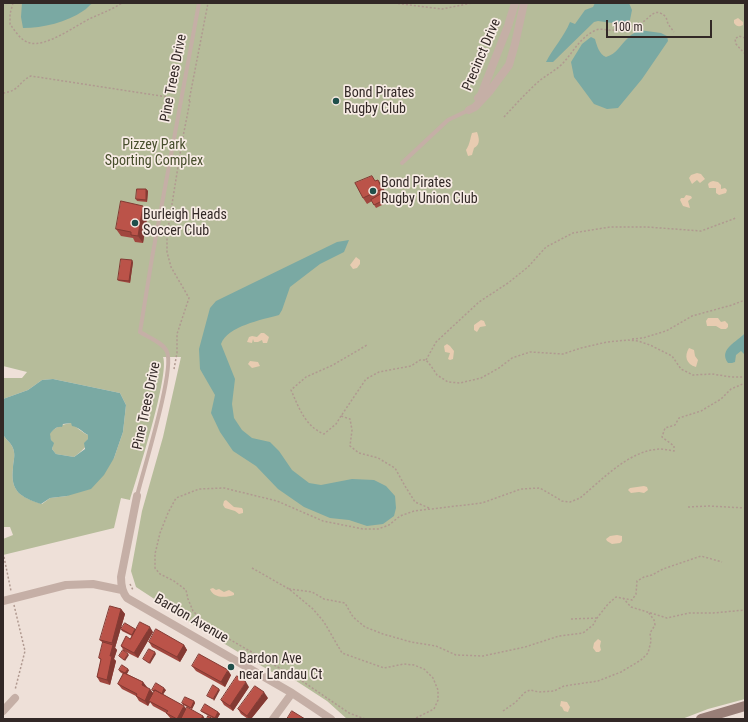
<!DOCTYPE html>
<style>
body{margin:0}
#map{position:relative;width:748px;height:722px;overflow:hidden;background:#eee0d8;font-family:"Roboto Condensed",sans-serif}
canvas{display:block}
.frame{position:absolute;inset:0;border:4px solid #322826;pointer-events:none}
.scale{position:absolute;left:606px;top:20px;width:106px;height:18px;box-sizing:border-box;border:2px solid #322826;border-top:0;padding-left:5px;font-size:12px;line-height:14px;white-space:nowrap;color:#322826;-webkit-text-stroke:3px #f7ebe4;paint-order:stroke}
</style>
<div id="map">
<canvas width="748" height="722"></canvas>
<div class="frame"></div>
<div class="scale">100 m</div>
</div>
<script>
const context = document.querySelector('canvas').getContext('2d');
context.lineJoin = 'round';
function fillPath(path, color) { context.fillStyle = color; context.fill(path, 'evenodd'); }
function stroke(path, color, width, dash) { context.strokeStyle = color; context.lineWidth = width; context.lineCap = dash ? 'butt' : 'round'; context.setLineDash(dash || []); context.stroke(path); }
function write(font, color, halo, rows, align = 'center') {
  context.font = font + ' "Roboto Condensed",sans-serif'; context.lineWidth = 3.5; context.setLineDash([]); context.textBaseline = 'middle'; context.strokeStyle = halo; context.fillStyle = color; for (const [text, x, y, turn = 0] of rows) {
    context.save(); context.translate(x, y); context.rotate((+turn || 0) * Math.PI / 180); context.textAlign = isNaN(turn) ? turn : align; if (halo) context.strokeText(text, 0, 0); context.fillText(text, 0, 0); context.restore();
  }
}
fillPath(new Path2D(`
 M3,3H745V699L708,709L682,719H347L327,701L284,673L272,672L248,658L205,632L136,587L131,571L142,511L163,437L181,357H163C170,374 137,477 130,500L121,498L114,528L3,555V539L13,535L10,527H3V434C6,441 13,443 14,452C15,457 13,463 13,468C10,492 21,497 42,504L50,498L67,496L114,458L123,432L126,405L120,393L53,379L42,380L28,390L3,399V378H22L27,372L3,366Z
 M71,423C75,426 83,433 88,435C89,446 82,451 74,457L56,454L52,449L53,446L49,434C55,427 63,424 71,423Z`), '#b6bc9a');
fillPath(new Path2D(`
 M738,18L743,22V25C739,27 737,27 734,23V20Z
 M477,132C479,138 481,144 474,148L472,155L468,156L466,150C470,144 470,139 472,133Z
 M697,173L701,174L705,179L700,183L697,180L692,184L689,178L691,175Z
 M713,181L718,182L721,185V189L725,188L727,190L726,193L719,195L716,193V188H709L708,184L710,182Z
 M686,195L691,196L692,198L688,201L690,208L683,206L680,200L681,198H684Z
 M356,257L360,260V264L357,268L353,269L350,265Z
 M708,318H718L721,322L725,321L728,324V327L726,329H721L716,326H707L706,321Z
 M481,320L484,321L486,326L480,327L477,332L474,330V325Z
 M261,333H264L269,337L267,343H263L262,340L258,342H254L253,339L252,343L247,342L249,337L252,336L257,337Z
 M447,344L450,346L454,351L453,359L450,360L448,359L450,353L445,352L444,346Z
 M689,348L694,350L695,356L698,360L696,367C686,364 684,356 689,348Z
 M250,361L258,362L260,366L252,368L248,364Z
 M644,486L647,487L648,490L644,493L639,492L631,493L628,490L630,488Z
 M226,500L234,507L242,508L243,510V513L239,514L235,511L225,508L223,505L224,501Z
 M617,535L622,536V541L620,543L612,544L607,541L606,539L610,536Z
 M213,588L216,590L219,589L224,592L229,590L234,593V595C225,598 213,598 210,589Z
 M598,639L601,641L600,646L601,650L599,652H596L593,648L594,643Z
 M561,701L567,702L570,707L568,712L564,711L562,707L560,706Z`), '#e8ccb1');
fillPath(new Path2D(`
 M22,3H93C89,5 87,9 83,11C67,22 43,28 23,28L21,17Z
 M595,3H629L632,10L630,20L620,24L598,21L594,22L553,62H546C553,48 564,37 570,22L575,24L585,10L593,7Z
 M639,30L661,33L667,36L668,41L642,79L618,108L607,109L594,104L574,77L571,62L582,44L591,37L595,39C597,46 599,54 606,57C617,54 620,45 628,38C631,34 635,33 639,30Z
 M349,240L344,252L320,264L290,287L282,310L279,315C261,320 228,326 221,344L235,379L232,404L234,418L242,430L252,438L270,442L279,451L292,470L309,483L321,485L352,479L374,480L386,486L395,496L396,508L394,516L383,524L367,526L349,520L330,518L304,507L278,489L256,466L233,451L220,432L211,413L215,395L200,369L199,349L210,308L216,301L337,242Z
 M745,333V355L741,351L736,355L735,362L732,363H728C718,349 737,342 745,333Z
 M53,379L120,393L126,405L123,432L114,458L104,475L91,489L67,496L50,498L41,504C21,497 10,492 13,468C13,463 15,457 14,452C13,443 6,441 3,434V399L28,390L42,380ZM71,423L72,426C79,427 82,432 88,435V439L84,443L85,449L74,457L56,454L52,449L54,443L51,440L50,434C53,430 57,426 62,427L63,424Z`), '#7aa9a3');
stroke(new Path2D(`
 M13,3L10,14V24C15,31 21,41 30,43C46,47 74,27 89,19C100,14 111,10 122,3
 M394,3L442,9L472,3
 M745,38L739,36L735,39L736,44L745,54
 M3,93C20,91 18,82 31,76L174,98
 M189,101L208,3
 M504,117C515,105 526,93 538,82C545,76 553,72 560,66C572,55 578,39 594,31C600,27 608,31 614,30C623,29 633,27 641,23C651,18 654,6 666,17L668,24L674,32
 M632,339L643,338L666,331L692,316L732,305L745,300
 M426,360L436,342L479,302L508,283L528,267L546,247L573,233L610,227H647L701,231L736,218
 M174,369L177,353V334L189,298L171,267L167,252V235L182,142L190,101
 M341,416L336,424L324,434C305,426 299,408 291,390L306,377L333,365L367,345
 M688,507L709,506L745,508
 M429,508L415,502L405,486L395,468L378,458L359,453L350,446L352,430L350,419L341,416L366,379L379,372L411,366L420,360H426L431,366L437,375L448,382L460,383L481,378L499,368L512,358L530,352L563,354L581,348L607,342L628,340L638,341L650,345L672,356L681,369L693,375L712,374L731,377H745
 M4,557L11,591
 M252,568L289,589L313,609L324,622L342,653L384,668L404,664L414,665L424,669L433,678L438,690V700L434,709L414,719
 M130,584L133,590
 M289,589L312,592L324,599L345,603L353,617L365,627L383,634L411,642L436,646L456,655L483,656L525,647L559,636L583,633L593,625L597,618L608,604L616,597L632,600L636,594L637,581L644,577L652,575L663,569L701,556L722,562
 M623,598L631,607L667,618L689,613H713L745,610
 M14,605L25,651L15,690
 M571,619L597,618
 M503,711L516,702L524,693L530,690L539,692L554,691L564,686L598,681L621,672L641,660L648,653L651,641L650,633L655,625L654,620L649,613
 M365,719L349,713L302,681L210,628L193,611L188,599L186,590L174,581L160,574L155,568V554L160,533L168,513L176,498L199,489L224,488L277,501L323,521L363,529H378L389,525L400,516L414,511L482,503L521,489L540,488L562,501L570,502L580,498C602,480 628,451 659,449C664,449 669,450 674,451V446L662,437L665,428L675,425L679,418L701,411L721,399L731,389L745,383`), '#b09990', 1.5, [2, 2]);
stroke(new Path2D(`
 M402,163L448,120L469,110
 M137,496C143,471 175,370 167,352C164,343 148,337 140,332L152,258L199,3`), '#c5afa6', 4);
stroke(new Path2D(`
 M478,98L481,95L508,26L515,3
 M469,110L475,107L489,92L509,65L515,44L524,3
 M137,496L121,577C121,586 122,592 127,598L292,693L331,719
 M3,601L66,585L93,584L122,590
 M3,711L15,698
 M273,719L292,693`), '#c5afa6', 8);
stroke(new Path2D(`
 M701,719L745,706`), '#987e77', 10);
fillPath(new Path2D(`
 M375,181L382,185L386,194L382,196L386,203L376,208L372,201L367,204L363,198Z
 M146,189L148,191L147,202L137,201L136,199Z
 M143,206L148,212L143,243L135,242L133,238L121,236L116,229Z
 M133,262L130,283L119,281L118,280Z
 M121,609L125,614L115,648L117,650L114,659L116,661L110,685L100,682L97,677L101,660L99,658L103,643L100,640Z
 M121,629L136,630L153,632L138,658L124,651L121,646L130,639L132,636L122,631Z
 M149,642L184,645L187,650L180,662L152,647Z
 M192,666L231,675L225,687L196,671Z
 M119,670H129L127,674L143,682L147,688L153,694L154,692L152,690H166L163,694L186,709L203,716L205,719H171L166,713L153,706L150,702L148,706L139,701L136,696L122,689L118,684L123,674L120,672Z
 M249,687L233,711L224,705L221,700Z
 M268,698L251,719H248L241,714L238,709Z
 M194,701L195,703L192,709L183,705L182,703Z
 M201,711L218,712L220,714L217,719H214L202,712Z`), '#a1473f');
fillPath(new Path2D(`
 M378,180L382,185L386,194L382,189Z
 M146,189L148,191L147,202L146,200Z
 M143,206L148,212L143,243L138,236Z
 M132,260L133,262L130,283L129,281Z
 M121,609L125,614L115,648L112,643Z
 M150,627L153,632L138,658L134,653Z
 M113,645L117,650L114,659L116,661L110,685L107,680L110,656Z
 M184,645L187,650L180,662L177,657Z
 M155,652L156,654L150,664L149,663Z
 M128,654L129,655L125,661L124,660Z
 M128,669L129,670L126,675L125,674Z
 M228,670L231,675L225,687L221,682Z
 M143,682L147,687L145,690L142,685Z
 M246,682L249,687L233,711L230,706Z
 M164,688L166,690L162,696L161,694Z
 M150,689L154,694L149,701L150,702L148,706L145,701Z
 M219,689L220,690L214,701L213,699Z
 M264,692L268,698L251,719H249L247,716Z
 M194,701L195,703L192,709L191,708Z
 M184,706L188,711L183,719H177Z
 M218,712L220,714L217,719H215V718Z
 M203,716L205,719H201Z`), '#833a33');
const building = new Path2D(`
 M372,176L375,181L378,180L382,189L363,198L355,183Z
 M137,189H146V200L136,199Z
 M381,194L384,200L374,205L371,200Z
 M121,201L143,206L138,236L131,235V232L116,229Z
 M121,259L132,260L129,281L118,280Z
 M110,606L121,609L112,643L100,640Z
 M140,622L150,627L134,653L121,646L126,636L130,639Z
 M125,623L135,629L132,635L121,629Z
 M156,629L184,645L177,657L149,642Z
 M103,642L113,645L110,656H112L107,680L97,677L101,659L99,658Z
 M149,649L155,652L149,663L143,659Z
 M123,650L128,654L124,660L119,656Z
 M199,654L228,670L221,682L192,666Z
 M122,665L128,669L125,673L119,670Z
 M124,673L143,682L142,685L150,689L145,701L136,696L137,694L118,684Z
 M237,676L246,682L230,706L221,700Z
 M156,683L164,688L162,694L155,690V691L152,690Z
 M213,685L219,689L213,699L207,696Z
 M255,686L264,692L247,716L238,709Z
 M155,690L184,706L177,719L166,713L168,711L149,701Z
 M185,697L194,701L191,708L182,703Z
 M205,704L218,712L215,718L201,711Z
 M187,707L203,716L201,719H181Z
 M292,711L305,719H287Z
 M208,716L213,719H207Z`);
fillPath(building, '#bb5349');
stroke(building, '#833a33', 1);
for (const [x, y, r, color] of [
 [336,101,4,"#1f4f4b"],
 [373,191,4,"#1f4f4b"],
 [135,223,4,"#1f4f4b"],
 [231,667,4,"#1f4f4b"]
]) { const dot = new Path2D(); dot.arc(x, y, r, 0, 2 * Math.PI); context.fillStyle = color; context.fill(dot); stroke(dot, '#f7ebe4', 1.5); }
write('14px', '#322826', '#f7ebe4', [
 ["Precinct Drive",482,55,-67],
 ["Pine Trees Drive",174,78,-79],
 ["Pine Trees Drive",147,406,-78],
 ["Bardon Avenue",191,619,30]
]);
write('14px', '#322826', '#f7ebe4', [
 ["Bond Pirates",344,93],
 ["Rugby Club",344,109],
 ["Bond Pirates",381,183],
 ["Rugby Union Club",381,199],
 ["Burleigh Heads",143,215],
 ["Soccer Club",143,231],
 ["Bardon Ave",239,659],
 ["near Landau Ct",239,675]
], 'left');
write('14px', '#474e2c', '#f7ebe4', [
 ["Pizzey Park",154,145],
 ["Sporting Complex",154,161]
]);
</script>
